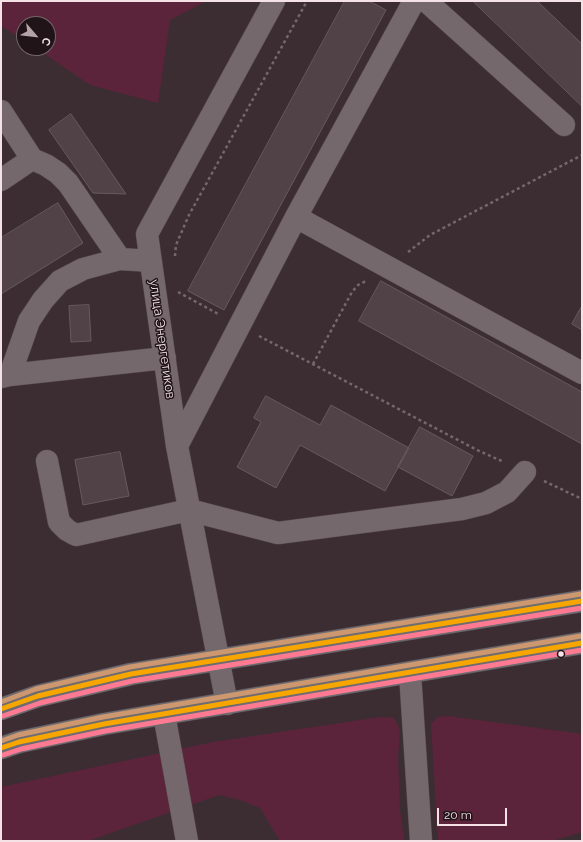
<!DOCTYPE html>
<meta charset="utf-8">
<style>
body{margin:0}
#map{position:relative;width:583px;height:842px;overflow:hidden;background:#3c2d32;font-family:Raleway,sans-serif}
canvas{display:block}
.frame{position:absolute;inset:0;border:2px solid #f4e2e7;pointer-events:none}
.north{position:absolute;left:16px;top:16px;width:40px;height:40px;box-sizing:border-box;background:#201418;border:1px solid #75666b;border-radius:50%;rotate:118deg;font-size:11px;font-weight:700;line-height:16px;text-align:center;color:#f4e2e7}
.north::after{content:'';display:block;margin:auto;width:14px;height:18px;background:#b4a3a8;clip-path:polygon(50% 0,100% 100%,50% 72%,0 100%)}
.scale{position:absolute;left:437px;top:808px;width:70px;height:18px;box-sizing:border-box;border:2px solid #f4e2e7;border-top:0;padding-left:5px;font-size:12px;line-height:14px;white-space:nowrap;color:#f4e2e7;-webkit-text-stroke:3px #201418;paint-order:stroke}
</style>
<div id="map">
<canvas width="583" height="842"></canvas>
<div class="frame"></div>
<div class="north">С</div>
<div class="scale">20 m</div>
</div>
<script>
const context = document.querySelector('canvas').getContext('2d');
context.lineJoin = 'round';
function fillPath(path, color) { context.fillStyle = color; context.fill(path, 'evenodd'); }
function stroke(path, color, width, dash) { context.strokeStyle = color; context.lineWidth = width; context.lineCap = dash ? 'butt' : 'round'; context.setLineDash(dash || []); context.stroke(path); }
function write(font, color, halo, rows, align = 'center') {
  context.font = font + ' Raleway,sans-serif'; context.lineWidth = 3; context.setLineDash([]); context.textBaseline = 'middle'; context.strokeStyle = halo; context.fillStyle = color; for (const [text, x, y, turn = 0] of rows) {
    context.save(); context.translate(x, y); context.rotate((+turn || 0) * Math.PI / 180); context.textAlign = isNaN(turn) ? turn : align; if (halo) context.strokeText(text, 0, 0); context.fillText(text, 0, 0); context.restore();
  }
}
fillPath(new Path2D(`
 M1,1H206L170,20L158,103L90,85L36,48H48V24H24V40L1,26Z
 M448,716L582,734V832L552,841H438L431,724L438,717Z
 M380,717L394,718L400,730L398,758L400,811L404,841H280L260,808L240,800L219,795L88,841H1V787L213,742Z`), '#5c243a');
const building = new Path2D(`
 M345,1H369L386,10L224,310L188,291Z
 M473,1H537L582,44V106Z
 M71,114L126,194L93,193L49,130Z
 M58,203L83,243L1,294V238Z
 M381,281L582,392V444L359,321Z
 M89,305L91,341L71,342L69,306Z
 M582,306V330L572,324Z
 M266,396L320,425L331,405L409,448L385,491L300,445L276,488L237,467L261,422L254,418Z
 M420,427L473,456L452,496L398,467Z
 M120,452L129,496L83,505L75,460Z`);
fillPath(building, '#504247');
stroke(building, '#675a5e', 1);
const minor = new Path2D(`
 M426,1L564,125
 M1,111L32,159L46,165L58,173L68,183L120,259L151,261
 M1,180L32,159
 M296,217L414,1
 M10,375L165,358
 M1,377L10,375L29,321L43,300L60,281L83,269L120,259
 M177,446L296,217L582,373
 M47,461L59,522L67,530L76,535L189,510L278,533L462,509L486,503L507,492L525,472
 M410,673L421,841
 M227,704L177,446L147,234L274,1
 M164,714L187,841`);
const major = new Path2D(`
 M1,709L38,696L131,674L582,601
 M1,748L19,742L104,724L582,643`);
stroke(minor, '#584b50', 23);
stroke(major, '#584b50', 23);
stroke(new Path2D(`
 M408,252L430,235L582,155
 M175,256L176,245L189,215L307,1
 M178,292L220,315
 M259,336L479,451L504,462
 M313,364L352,292L358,285L366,281
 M544,481L582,499`), '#73686c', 2.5, [3, 3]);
stroke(minor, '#74686c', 22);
stroke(major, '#6e6c70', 22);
stroke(new Path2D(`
 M1,709L38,696L131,674L582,601
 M1,748L19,742L104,724L582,643`), '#f7a600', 5);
stroke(new Path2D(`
 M3,716L40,703L132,681L582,608
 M3,755L21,749L105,731L582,650`), '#fe7a93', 5);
stroke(new Path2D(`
 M1,702L36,689L130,667L581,594
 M1,741L18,735L103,717L581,636`), '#cd976f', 5);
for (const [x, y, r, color] of [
 [561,654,3.5,"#f4e2e7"]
]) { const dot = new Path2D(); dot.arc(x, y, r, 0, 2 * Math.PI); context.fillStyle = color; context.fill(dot); stroke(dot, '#201418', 1.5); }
write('13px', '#f4e2e7', '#201418', [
 ["улица Энергетиков",162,339,82]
]);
</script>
